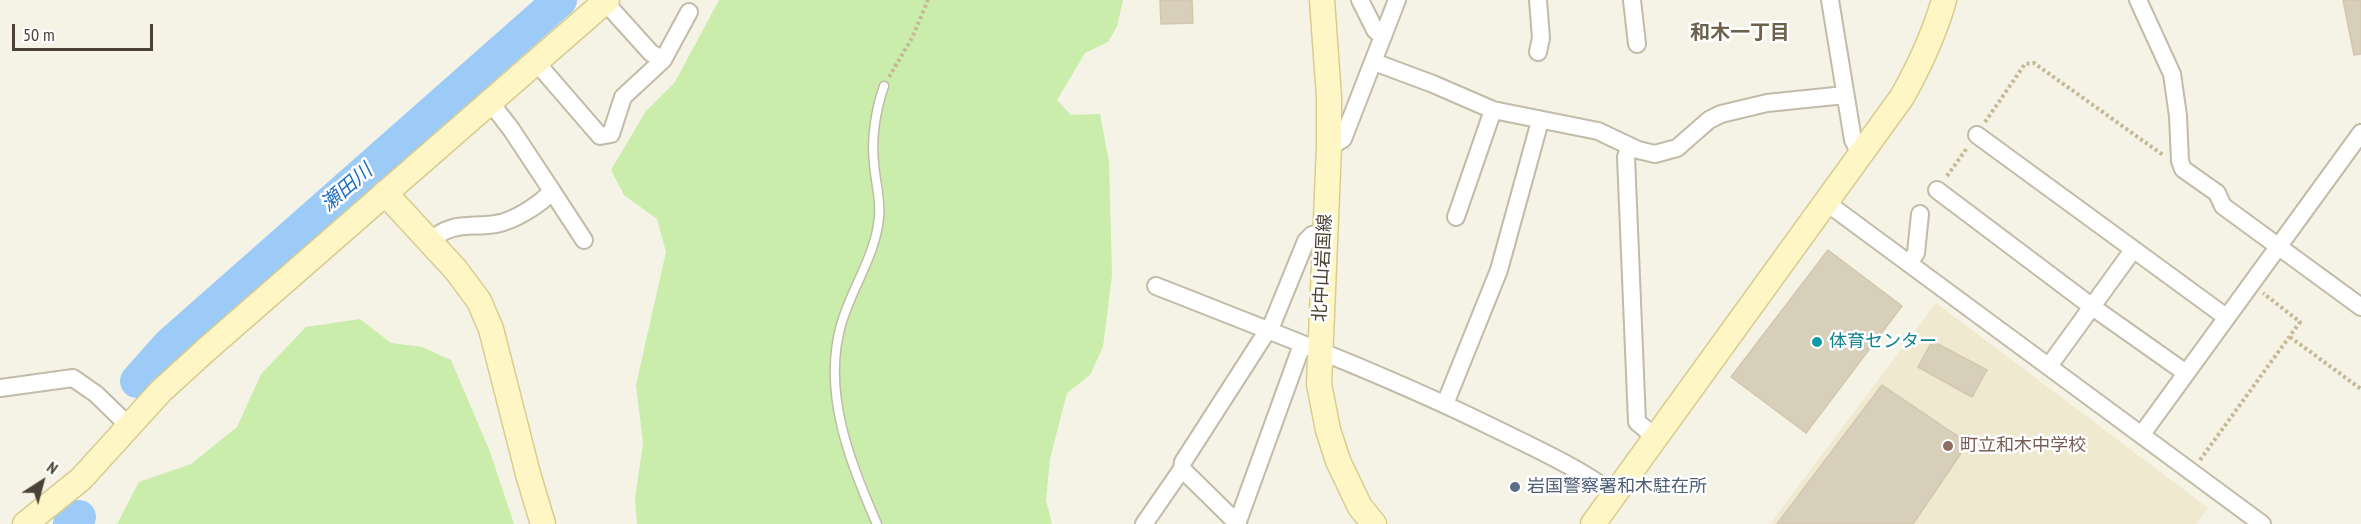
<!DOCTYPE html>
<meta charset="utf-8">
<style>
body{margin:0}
#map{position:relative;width:2361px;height:524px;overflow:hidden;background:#f5f2e6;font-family:"PT Sans Narrow",sans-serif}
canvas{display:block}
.north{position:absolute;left:12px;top:452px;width:60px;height:60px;-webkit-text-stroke:4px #fff;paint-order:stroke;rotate:36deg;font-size:16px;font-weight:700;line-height:24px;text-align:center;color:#494235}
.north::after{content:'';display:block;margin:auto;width:21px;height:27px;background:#494235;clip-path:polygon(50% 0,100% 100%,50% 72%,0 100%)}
.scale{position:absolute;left:12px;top:24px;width:141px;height:27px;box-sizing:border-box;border:3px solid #494235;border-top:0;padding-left:8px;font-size:18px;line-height:21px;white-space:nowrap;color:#494235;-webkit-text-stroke:4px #fff;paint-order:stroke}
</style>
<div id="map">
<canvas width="2361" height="524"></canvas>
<div class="north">N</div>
<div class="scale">50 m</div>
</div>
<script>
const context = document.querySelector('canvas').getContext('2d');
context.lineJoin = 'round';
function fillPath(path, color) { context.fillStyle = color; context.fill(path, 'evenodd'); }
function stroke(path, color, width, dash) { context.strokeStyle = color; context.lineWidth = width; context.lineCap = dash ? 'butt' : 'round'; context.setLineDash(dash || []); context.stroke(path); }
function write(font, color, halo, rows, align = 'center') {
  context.font = font + ' "PT Sans Narrow","Noto Sans JP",sans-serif'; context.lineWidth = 5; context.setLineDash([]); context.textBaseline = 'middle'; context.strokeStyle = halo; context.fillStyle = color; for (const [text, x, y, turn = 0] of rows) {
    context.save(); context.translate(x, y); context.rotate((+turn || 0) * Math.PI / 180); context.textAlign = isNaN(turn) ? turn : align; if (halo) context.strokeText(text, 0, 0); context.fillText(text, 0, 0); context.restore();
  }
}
fillPath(new Path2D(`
 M1936,303L2208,508L2196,524H1770Z`), '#efe9cf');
fillPath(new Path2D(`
 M719,0H1123L1117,26L1108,42L1085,53L1057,100L1071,115L1100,114L1109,162L1112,275L1103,347L1090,375L1067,393L1050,459L1046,500L1052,524H637L635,499L643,443L636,385L666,252L657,219L624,195L611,170L646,111L675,82Z
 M360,319L391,343L422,347L451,360L490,452L514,524H117L139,482L191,464L237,427L261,374L306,327Z`), '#caedab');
stroke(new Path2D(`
 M137,381L169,345L560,0
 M70,524L79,517`), '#9ccbf8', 34);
const building = new Path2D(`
 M1160,0H1192L1193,23L1161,24Z
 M2343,0H2361V54L2354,55Z
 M1828,250L1902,306L1806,433L1731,377Z
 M1932,341L1987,370L1972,397L1918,367Z
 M1882,385L1968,443L1913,524H1777Z`);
fillPath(building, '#d8cfba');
stroke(building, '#d3c7ad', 1.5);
const lane = new Path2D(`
 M877,524C850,463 822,392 841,325C851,289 876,255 879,217C881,200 875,180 874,163C871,138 876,109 884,86`);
const street = new Path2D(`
 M1360,0L1375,30L1383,37
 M1538,0L1541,38L1538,52
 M1632,0L1637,44
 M1830,0L1853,140L1861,155
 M2138,0L2172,74L2178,116L2180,161L2183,169L2217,193L2223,206L2361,307
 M605,2L651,53L663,60L689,12
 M536,62L600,136L611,134L623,97L663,60
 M1374,62L1433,84L1493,110L1598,131L1638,150L1655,154L1677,148L1709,120L1721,114L1767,103L1845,95
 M1977,135L2226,317
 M1630,146L1626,157L1637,422L1655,437
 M1329,147L1343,139L1397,0
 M1937,190L2091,306L2186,373
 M552,191L584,240
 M1827,203L2262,524
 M1456,217L1493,110
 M430,241C452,221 469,228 496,224C514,221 541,204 552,191L511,129L490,102
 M1909,263L1916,253L1920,214
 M1156,286C1270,331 1384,374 1494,428C1535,448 1577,467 1614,494
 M2049,366L2133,250
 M0,388L73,378L96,394L129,426
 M1445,404L1499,270L1540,121
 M2142,434L2361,133
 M1144,524L1182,469
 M1237,524L1299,353L1304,345
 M1238,524L1182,469L1183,462L1273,322L1306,241L1312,235L1325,233`);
const secondary = new Path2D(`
 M1322,0L1329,97V147L1319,384L1328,430L1338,461L1360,507L1374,524
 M385,193L456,270L479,301L491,329L528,474L543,524
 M25,524L81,479L161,391L207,349L607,0
 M1593,524L1902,97C1920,65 1934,35 1944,0`);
stroke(lane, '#c1bba8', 11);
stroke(street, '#c1bba8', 20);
stroke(secondary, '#d9cc91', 27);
stroke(new Path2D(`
 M889,77L912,38L928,0
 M1985,122L2025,64L2034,63L2163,155
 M1947,176L1967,148
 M2290,337L2361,389
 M2200,460L2300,322L2263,293`), '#c5b897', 4, [3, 3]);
stroke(lane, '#fff', 8);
stroke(street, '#fff', 16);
stroke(secondary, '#fff6c6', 24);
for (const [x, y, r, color] of [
 [1817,342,6,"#0f9aa8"],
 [1948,446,6,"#8d6e63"],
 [1515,487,6,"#5c6f8a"]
]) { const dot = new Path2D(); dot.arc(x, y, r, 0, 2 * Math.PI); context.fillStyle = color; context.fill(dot); stroke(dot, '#fff', 2); }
write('18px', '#494235', '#fff', [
 ["北中山岩国線",1323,268,-87]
]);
write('18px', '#0d838f', '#fff', [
 ["体育センター",1829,342]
], 'left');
write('18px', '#785e54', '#fff', [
 ["町立和木中学校",1960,446]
], 'left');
write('18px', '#4e5e75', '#fff', [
 ["岩国警察署和木駐在所",1527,487]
], 'left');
write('bold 20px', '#6c624b', '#fff', [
 ["和木一丁目",1740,33]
]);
write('italic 20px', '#2271c0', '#fff', [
 ["瀬田川",347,188,-41]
]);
</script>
